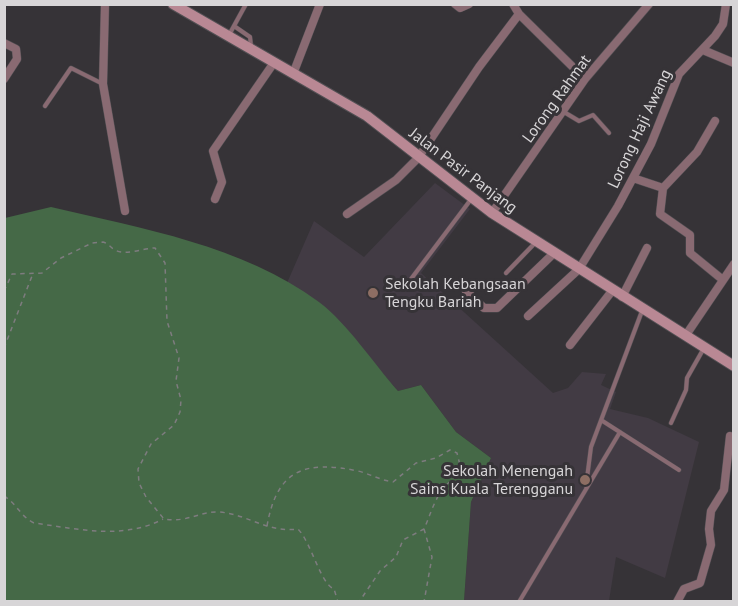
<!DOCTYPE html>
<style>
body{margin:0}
#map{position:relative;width:738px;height:606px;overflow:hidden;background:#363337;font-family:"PT Sans",sans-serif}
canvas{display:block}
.frame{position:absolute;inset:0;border:6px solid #d7d5d7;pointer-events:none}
</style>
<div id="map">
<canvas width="738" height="606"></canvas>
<div class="frame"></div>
</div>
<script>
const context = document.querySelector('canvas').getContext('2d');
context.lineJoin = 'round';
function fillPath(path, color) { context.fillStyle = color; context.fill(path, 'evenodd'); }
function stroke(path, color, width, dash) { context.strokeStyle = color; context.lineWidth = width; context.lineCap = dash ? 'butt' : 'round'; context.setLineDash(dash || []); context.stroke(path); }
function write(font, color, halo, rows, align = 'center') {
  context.font = font + ' "PT Sans",sans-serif'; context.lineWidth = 6; context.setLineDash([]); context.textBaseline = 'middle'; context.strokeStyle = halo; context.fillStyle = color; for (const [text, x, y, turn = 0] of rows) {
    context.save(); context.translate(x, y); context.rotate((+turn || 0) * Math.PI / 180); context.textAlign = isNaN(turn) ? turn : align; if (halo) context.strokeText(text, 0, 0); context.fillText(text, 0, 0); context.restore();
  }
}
fillPath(new Path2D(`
 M435,183L470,209L421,273L553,393L568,388L582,372L606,374L601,385L616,392L610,409L648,418L699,442L665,578L616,557L609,601H464L471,502L491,458L456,432L421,385L398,391L320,303L287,283L314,221L364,257Z`), '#423b44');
fillPath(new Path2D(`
 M51,207C143,229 242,245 319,302C348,324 374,364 398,391L421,385L456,432L491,458L471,502L464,601H5V218Z`), '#456947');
const lane = new Path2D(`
 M234,26L250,37L251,46
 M229,35L246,4
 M45,106L71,68L103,84
 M564,112L579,121L593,115L609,133
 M506,273L536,242
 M411,279L472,198
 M601,420L679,470
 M671,423L686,390L687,378L704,348
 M586,486L591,447L642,311
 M519,602L620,432`);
const street = new Path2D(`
 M105,4L103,84L125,211
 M455,4L460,8L469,4
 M513,4L519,14L585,79
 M4,43L16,49L17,59L4,79
 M703,50L734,63
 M293,74L320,4
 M633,178L663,188L697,152L715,121
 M663,188L660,214L690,235V253L723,280
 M215,199L222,182L213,151L273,64
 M492,213L585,79L649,4
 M347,214L396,180L418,158L479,67L519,14
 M466,291L484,308H497L554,253
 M622,297L647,248
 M528,316L579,269L618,206L651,144L679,74L715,36L723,24L726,4
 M686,335L734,264
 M570,345L612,291
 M677,602L684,589L700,583L711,545L709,529L711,511L724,490L730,436`);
const secondary = new Path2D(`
 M173,4L367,116L492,213L734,366`);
stroke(lane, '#535054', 5);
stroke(street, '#535054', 9);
stroke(secondary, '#535054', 12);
stroke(new Path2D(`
 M4,291L12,274L42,273L61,258L92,243L103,242C109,244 110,247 115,250C126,256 143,248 155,248L165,263L167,321L179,358L176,381L181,400L180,412L174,425L151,444L138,469L139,483L146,497L164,519C188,523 199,511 219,512C248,514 266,533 298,529C312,544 320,583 334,589L338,602
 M4,348L32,276
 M4,496C17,504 21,517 34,523C77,529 124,540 163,519
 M267,526C277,469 305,460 358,471C370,474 380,480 393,482L416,463L436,458L450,450L457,453L461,469C456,478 448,482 442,490C433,503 430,516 424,529L403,540L396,557L380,571L359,602
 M424,529L432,557L424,602`), '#7e7c7f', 1.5, [4.5, 4.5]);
stroke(lane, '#896a72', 4);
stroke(street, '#896a72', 8);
stroke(secondary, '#b98894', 10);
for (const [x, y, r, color] of [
 [373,293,6,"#8d6e63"],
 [585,480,6,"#8d6e63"]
]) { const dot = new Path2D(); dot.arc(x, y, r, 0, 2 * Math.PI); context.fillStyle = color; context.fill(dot); stroke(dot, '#363337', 2); }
write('16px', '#d7d5d7', '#363337', [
 ["Lorong Rahmat",557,99,-54],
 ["Lorong Haji Awang",640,129,-65],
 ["Jalan Pasir Panjang",463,171,37]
]);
write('16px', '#d7d5d7', '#363337', [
 ["Sekolah Kebangsaan",385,284],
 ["Tengku Bariah",385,302],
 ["Sekolah Menengah",573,471,"right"],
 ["Sains Kuala Terengganu",573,489,"right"]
], 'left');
</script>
